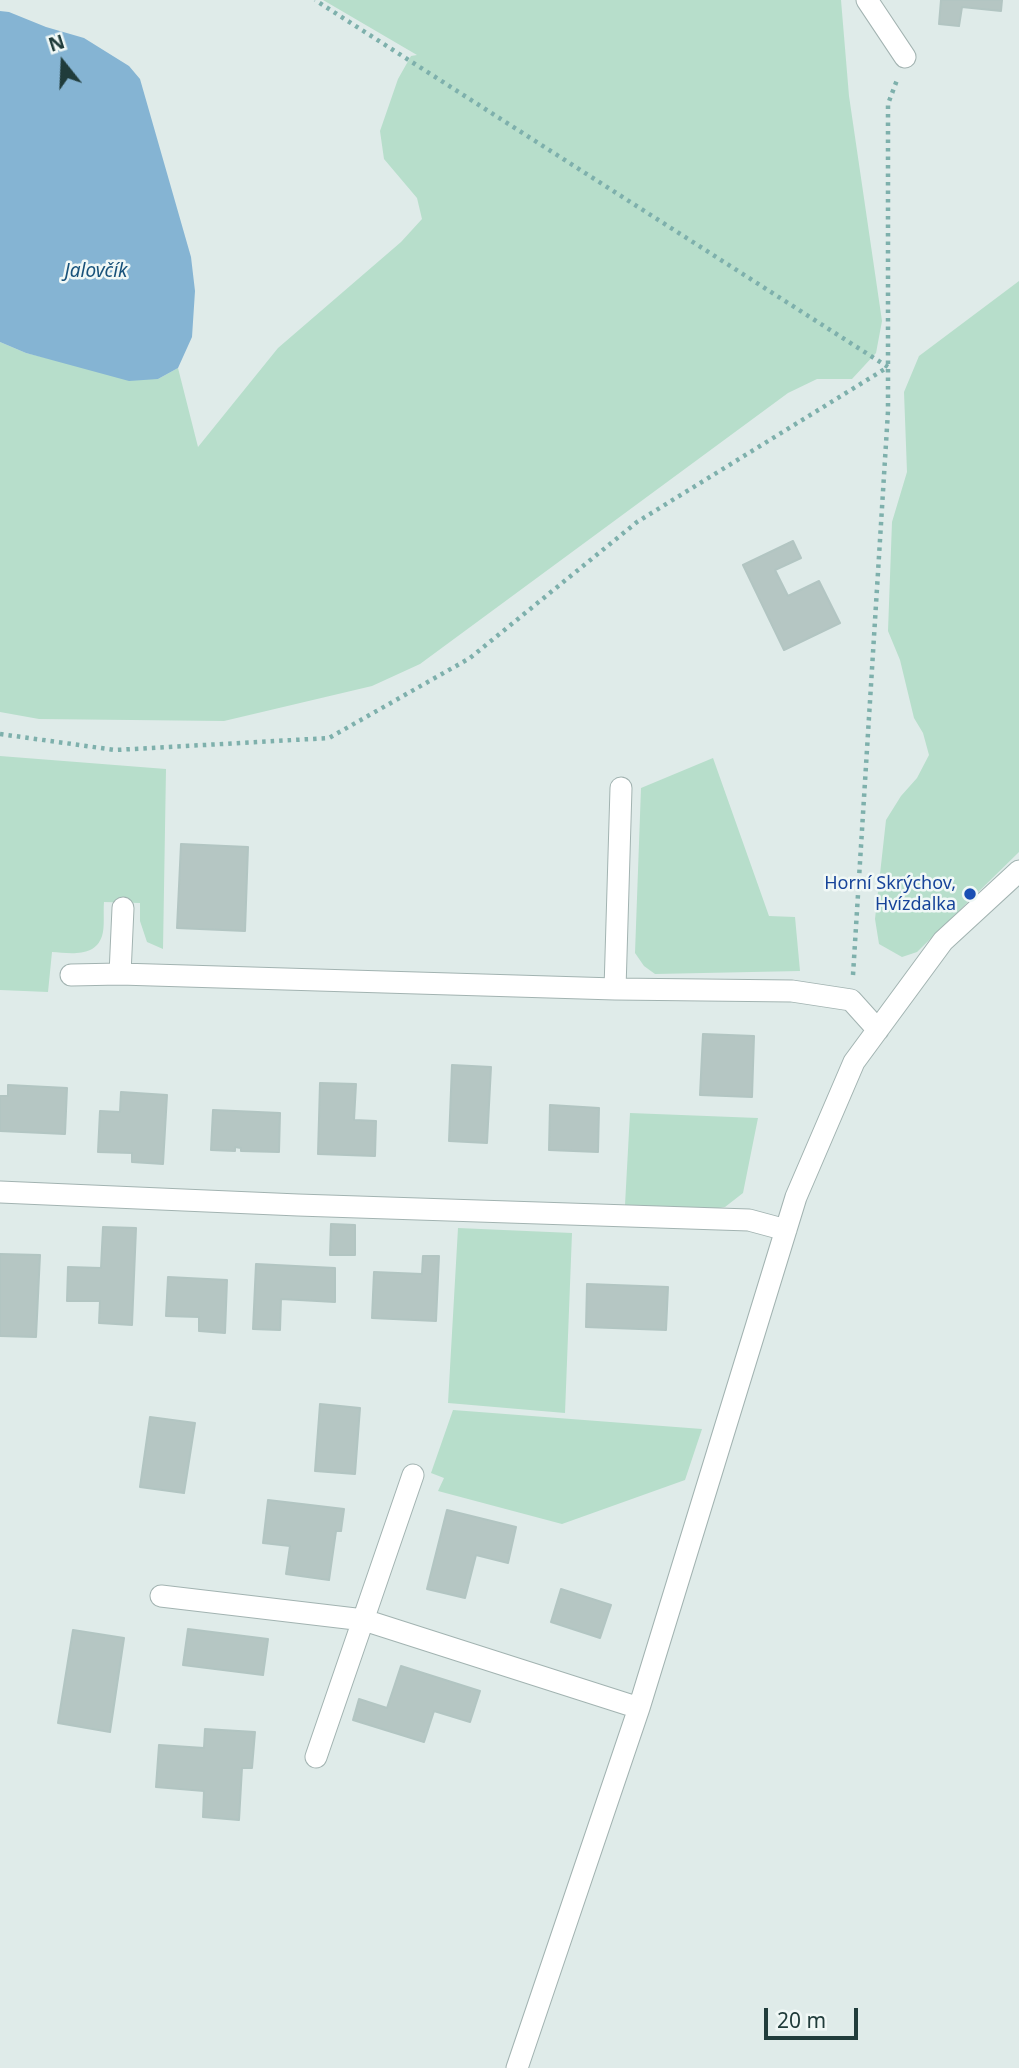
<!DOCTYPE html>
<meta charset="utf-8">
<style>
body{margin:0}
#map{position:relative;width:1019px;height:2068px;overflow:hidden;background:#dfebe9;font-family:"Noto Sans",sans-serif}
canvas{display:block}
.north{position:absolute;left:28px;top:28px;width:70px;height:70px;-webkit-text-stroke:5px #f0f8f6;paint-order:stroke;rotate:342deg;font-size:19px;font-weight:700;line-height:28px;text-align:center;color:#203c3b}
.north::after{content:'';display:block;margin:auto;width:24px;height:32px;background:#203c3b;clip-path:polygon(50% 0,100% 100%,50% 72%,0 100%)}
.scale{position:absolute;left:764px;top:2008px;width:94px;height:32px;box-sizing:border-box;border:4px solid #203c3b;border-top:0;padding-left:9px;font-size:21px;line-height:24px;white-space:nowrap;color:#203c3b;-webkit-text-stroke:5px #f0f8f6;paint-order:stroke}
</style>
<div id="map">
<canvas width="1019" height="2068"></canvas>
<div class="north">N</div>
<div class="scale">20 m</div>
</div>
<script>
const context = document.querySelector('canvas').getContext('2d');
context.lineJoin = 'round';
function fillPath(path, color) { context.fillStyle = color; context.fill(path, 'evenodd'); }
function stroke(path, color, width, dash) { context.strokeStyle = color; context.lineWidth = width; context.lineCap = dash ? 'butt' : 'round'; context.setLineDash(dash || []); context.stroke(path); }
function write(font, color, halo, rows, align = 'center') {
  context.font = font + ' "Noto Sans",sans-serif'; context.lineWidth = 5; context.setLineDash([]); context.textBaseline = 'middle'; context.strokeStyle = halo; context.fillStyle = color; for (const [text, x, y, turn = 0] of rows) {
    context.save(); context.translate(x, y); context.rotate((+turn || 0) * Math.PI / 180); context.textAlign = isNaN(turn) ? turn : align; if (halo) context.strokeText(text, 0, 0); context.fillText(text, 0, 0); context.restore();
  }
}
fillPath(new Path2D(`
 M323,0H841L849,96L882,321L876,353L852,379H817L788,393L420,664L372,686L224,721L39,719L0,712V342L26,353L75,365L158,379L178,368L198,447L278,348L401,242L422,219L417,198L384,159L380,131L398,79L411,56L417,55Z
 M1019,281V852L917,952L902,957L879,944L875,919L886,820L901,796L917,778L929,755L923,733L914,718L900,660L888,631L892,522L907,472L904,392L919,356Z
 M0,756L166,769L163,949L147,942L140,921V903L104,902C103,912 105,927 102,936C95,958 69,953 52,952L48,992L0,990Z
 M713,758L769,916L795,917L800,971L655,974L644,966L635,953L641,788Z
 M630,1113L758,1118L743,1193L725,1207L713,1209L625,1205Z
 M458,1228L572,1233L565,1413L448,1403Z
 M453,1410L702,1429L685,1480L562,1524L438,1491L444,1478L431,1473Z`), '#b7decb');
fillPath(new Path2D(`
 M0,11L9,12L46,27L84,38L129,66L140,79L191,257L195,291L192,337L178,368L158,379L129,381L26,353L0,342Z`), '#85b4d3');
const building = new Path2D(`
 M941,0H1002L1001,11L962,7L959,26L939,24Z
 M793,541L801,558L775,570L788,596L819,581L840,623L784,650L743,565Z
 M181,844L248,847L245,931L177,928Z
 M703,1034L754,1036L752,1097L700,1095Z
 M452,1065L491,1067L487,1143L449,1141Z
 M320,1083L356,1084L354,1120L376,1121L375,1156L318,1154Z
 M8,1085L67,1088L65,1134L0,1131V1096H8Z
 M121,1092L167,1095L163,1164L132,1162V1153L98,1152L100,1111L120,1112Z
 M550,1105L599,1108L598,1152L549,1150Z
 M213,1110L280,1113L279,1152L241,1151V1148L235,1147V1151L211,1150Z
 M331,1224L355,1225V1255H330Z
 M103,1227L136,1228L132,1325L99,1323L100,1301H67L68,1267L101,1268Z
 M0,1254L40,1255L36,1337L0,1336Z
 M423,1256H439L436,1321L372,1318L374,1272L422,1274Z
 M256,1264L335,1268V1302L281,1299L280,1330L253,1329Z
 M168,1277L227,1280L225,1333L199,1331V1317L166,1316Z
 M587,1284L668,1287L666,1330L586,1327Z
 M320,1404L360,1408L355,1474L315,1471Z
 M150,1417L195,1423L184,1493L140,1487Z
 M268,1500L344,1509L341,1531H336L329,1580L286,1574L290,1546L263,1543Z
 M447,1510L516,1527L508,1563L476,1555L465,1598L427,1589Z
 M561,1589L611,1605L600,1638L551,1622Z
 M188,1629L268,1639L263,1675L183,1665Z
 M73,1630L124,1638L110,1732L58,1723Z
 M401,1666L480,1691L470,1722L434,1711L424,1742L353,1720L359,1699L387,1708Z
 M205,1729L255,1732L252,1768H242L239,1820L203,1817L204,1791L156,1787L159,1745L204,1748Z`);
fillPath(building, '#b5c6c3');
stroke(building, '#b2c5c2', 2);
const minor = new Path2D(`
 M867,0L905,57
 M120,974L123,908
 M71,975L120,974L615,989L792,991L851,1000L878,1030
 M615,989L621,788
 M0,1192L298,1205L749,1220L786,1230
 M161,1596L364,1620L639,1708
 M316,1757L413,1475
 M517,2068L639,1708L796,1197L854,1062L943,941L1019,871`);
stroke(minor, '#a2b3b1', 23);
stroke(new Path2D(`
 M0,734L115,750L329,738L470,658L637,522L888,367L315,0
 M853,975L888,411V104L897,80`), '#7eb0ac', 4.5, [3.5, 5]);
stroke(minor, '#fff', 21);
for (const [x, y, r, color] of [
 [970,894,7,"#1a4fb4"]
]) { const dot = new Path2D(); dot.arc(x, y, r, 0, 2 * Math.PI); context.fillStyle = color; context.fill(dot); stroke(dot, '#f0f8f6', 2.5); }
write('18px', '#164399', '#f0f8f6', [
 ["Horní Skrýchov,",956,884],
 ["Hvízdalka",956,905]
], 'right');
write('italic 19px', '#18527a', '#f0f8f6', [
 ["Jalovčík",96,272]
]);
</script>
